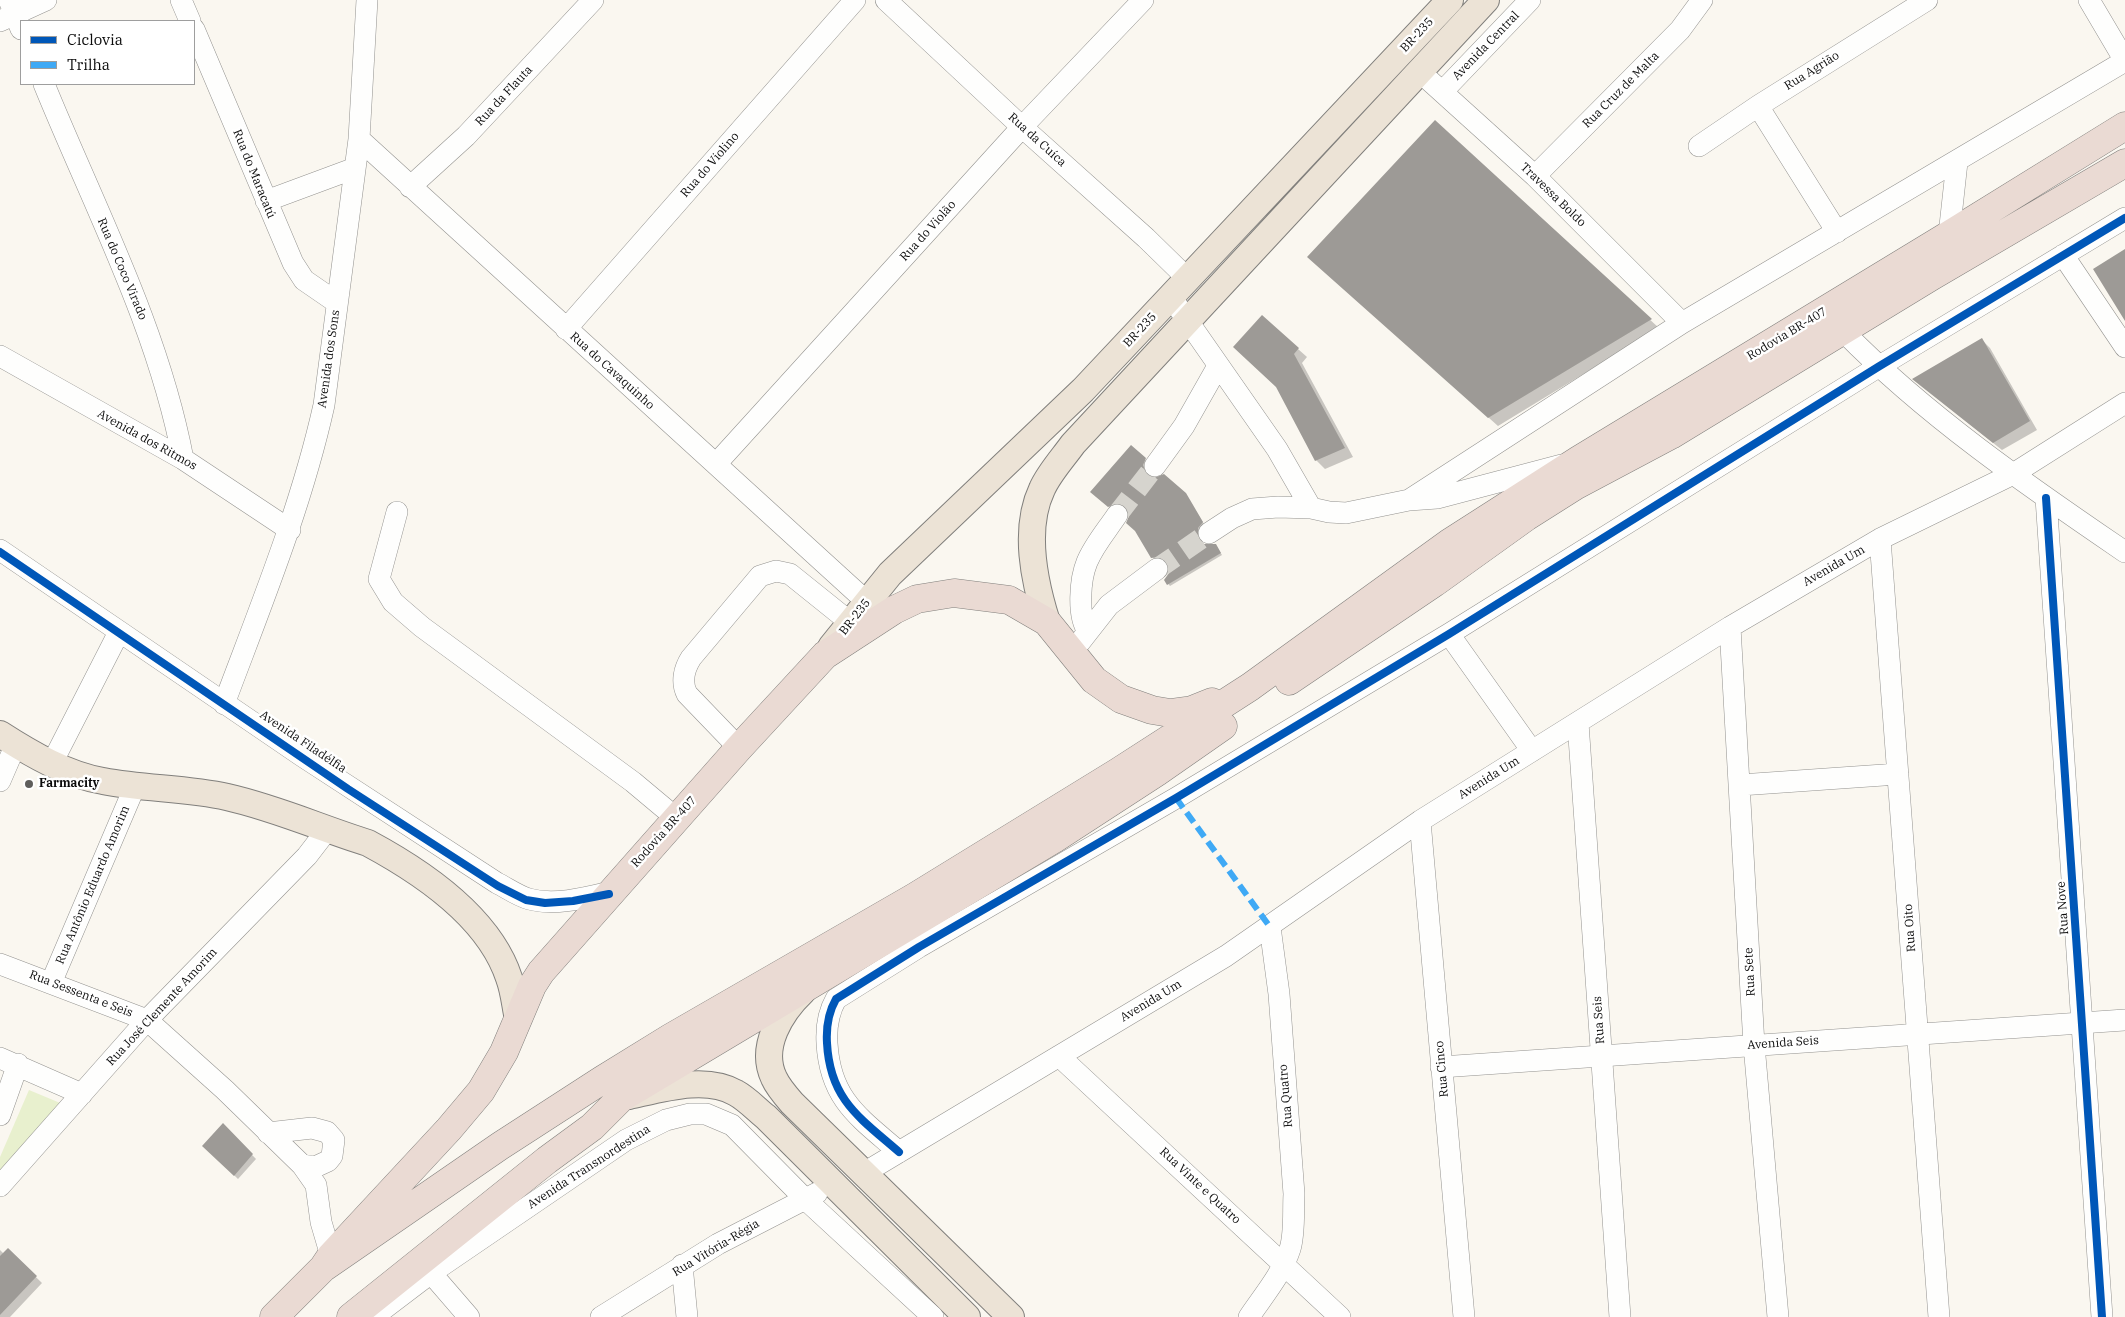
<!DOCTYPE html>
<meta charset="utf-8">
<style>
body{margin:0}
#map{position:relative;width:2125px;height:1317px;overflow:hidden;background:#faf7f0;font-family:"IBM Plex Serif",serif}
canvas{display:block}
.legend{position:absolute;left:20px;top:20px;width:175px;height:65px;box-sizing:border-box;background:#fff;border:1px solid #9e9e9e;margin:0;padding:6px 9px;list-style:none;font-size:15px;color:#0c0c0c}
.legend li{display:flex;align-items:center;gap:10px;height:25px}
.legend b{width:25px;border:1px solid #9e9e9e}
</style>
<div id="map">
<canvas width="2125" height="1317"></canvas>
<ul class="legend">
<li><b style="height:6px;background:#0057b8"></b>Ciclovia</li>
<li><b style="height:6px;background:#3fa9f5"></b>Trilha</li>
</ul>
</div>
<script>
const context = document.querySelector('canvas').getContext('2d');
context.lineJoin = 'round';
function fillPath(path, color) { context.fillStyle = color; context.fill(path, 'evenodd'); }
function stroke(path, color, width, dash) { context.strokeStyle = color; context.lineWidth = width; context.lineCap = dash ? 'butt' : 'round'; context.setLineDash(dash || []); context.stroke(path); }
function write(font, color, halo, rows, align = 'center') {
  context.font = font + ' "IBM Plex Serif",serif'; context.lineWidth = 5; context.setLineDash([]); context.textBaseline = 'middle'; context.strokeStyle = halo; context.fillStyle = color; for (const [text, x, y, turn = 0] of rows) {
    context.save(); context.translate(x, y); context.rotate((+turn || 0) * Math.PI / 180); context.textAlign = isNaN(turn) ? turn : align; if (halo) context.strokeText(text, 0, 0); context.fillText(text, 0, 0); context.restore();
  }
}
fillPath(new Path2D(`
 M29,1090L65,1105L0,1174V1157Z`), '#e8f0ce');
fillPath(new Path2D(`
 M1435,122L1659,328L1498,426L1317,265Z
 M1262,317L1307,357L1302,363L1353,457L1325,469L1316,460Z
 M1981,339L1990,348L2037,430L2002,450L1923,387Z
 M1131,447L1146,460L1144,468L1148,477L1187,497L1204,524L1199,530L1200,542L1203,546L1217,547L1222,555L1170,586L1165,580L1170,574L1168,561L1152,557L1131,517L1129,509L1121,504L1111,508L1092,492Z
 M223,1125L256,1159L238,1179L204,1146Z
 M0,1250L4,1254L8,1250L42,1283L10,1317H0Z`), '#0003');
fillPath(new Path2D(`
 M1435,120L1652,319L1488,418L1307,257Z
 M2125,249V321L2093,269Z
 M1262,315L1299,348L1294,354L1345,448L1315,461L1276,387L1233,347Z
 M1982,338L2030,421L1993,443L1912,379Z
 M1131,445L1146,458L1143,465L1147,476L1154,478L1164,474L1186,493L1203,522L1198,528V539L1204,544H1216L1221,553L1167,585L1164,580L1169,573L1167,562L1161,557L1151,558L1135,531L1126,523L1129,516L1128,509L1118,503L1108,507L1090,492Z
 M223,1123L253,1154L234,1176L202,1146Z
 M8,1248L37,1276L0,1315V1256Z`), '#9d9a96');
stroke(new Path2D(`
 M1117,515L1155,466
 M1157,569L1209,533`), '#d6d4ce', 21, [21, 11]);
const minor = new Path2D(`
 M9,0L21,29
 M181,0L190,21
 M886,0L1022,127L1146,238L1188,279
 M2089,0L2125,61
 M0,21L46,0
 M194,29L293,263L304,280L336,302
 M1420,72L1535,176L1682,323
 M44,84C94,207 158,327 183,459
 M1442,92L1530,0
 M1758,106L1837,232
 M359,139L867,602
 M1699,146L1758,106L1927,0
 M1535,176L1680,30L1702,0
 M410,187L466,136L593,0
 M266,201L355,168
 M1949,235L1957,162
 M2063,255L2125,347
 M1171,297L1277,449L1311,508
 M566,329L855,0
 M1843,331C1925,415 2028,486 2125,552
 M0,356L183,459L290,530
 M716,464L1022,127L1143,0
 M1155,466L1184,426L1218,366
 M2046,498L2102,1317
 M1409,500L1682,323L2125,61
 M397,512L379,579L393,602L422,627L633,782L676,818
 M1209,533L1232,518L1252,509L1278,507L1311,508L1329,512L1346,513L1409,500L1437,498L1562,465
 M1880,539L1939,1317
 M0,550L302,756L497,883C507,888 518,896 529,899C554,906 585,898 610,892
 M1730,627L1754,1045L1778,1317
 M1088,631C1077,616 1080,579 1087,562C1094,545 1107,530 1117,515
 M1449,634L1532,751
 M1080,642L1109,605L1157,569
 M224,704C261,605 301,508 324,405L359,139L367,0
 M1578,723L1620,1317
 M739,748L687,694C681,682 684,669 691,658L760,576L776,571L790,574L851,623
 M52,763L119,632
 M0,781L16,744
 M1740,785L1898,774
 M1420,821L1464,1317
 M0,964L147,1020L225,1090L302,1165L315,1167L328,1161L332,1156L334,1140L327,1132L312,1128L268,1133
 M51,983L135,786
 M1059,1056L1340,1317
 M0,1058L82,1094
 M1441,1067L2125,1020
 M0,1115L18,1064
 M899,1152C860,1118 830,1100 827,1043C826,1026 828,1013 836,999L919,947L1176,798L1449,634L1878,367L2125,218
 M302,1165L316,1185L321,1222L331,1256
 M864,1173L1226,956L1420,821L1730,627L1880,539L2013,474L2125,403
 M0,1186L147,1020L307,856L327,830
 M682,1265L687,1317
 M431,1273L469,1317
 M373,1317L431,1273L626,1140L666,1120L690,1114H706L732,1125L805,1199L933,1317
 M601,1317L718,1244L817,1193
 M1249,1317C1263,1296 1282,1274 1290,1249C1295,1233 1293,1212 1294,1194L1279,994L1270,927`);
const major = new Path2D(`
 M1047,622C1034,581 1023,529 1042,489C1049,473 1063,458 1073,444L1486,0
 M831,647L890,574L1083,390L1450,0
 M0,734C31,754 67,775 103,781C144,789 187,788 227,797C276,808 320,828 368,843C422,872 489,917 509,978C514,991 515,1006 518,1019
 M803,991C781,1012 759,1047 774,1078C778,1087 785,1095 792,1103L1011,1317
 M629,1096C661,1089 706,1075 736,1093C747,1099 756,1109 766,1117L967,1317`);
const highway = new Path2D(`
 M1289,681L1434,583L1526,517L1575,486L1671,435L1932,276L2125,163
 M323,1268L500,1146L602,1080L670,1038L913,898L1118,772L1250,687L1449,543L1577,461L1949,235L2125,126
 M274,1317L323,1268L331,1256L449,1129L481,1091L504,1052L532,986L541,972L739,748L825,655L894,610L917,599L954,593L1009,600L1047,622L1094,680L1121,699L1152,710L1170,713L1192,710L1212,702
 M351,1317L547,1160L592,1127L621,1098L1054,839L1157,772L1223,726`);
stroke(minor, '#93928f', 22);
stroke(major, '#807f7c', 28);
stroke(highway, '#807f7c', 29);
stroke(minor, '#fefefd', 21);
stroke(major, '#ece3d6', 26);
stroke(highway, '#eadad3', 28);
stroke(new Path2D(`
 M1176,798L1270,927`), '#3fa9f5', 6, [12, 6]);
stroke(new Path2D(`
 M2046,498L2102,1317
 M0,552L348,789L498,886L526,900L545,903L573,901L609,894
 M899,1152C860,1118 830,1100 827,1043C826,1026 828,1013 836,999L919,947L1176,798L1449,634L1878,367L2125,218`), '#0057b8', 8);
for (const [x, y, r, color] of [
 [29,784,5,"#5f5e5c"]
]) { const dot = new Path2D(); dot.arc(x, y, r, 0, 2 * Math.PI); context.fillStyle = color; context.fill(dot); stroke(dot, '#fff', 2); }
write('12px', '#0c0c0c', '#fff', [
 ["BR-235",1417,35,-47],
 ["Avenida Central",1486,46,-46],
 ["Rua Agrião",1812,71,-32],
 ["Rua Cruz de Malta",1621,90,-45],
 ["Rua da Flauta",504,96,-47],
 ["Rua da Cuíca",1037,140,42],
 ["Rua do Violino",710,165,-49],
 ["Rua do Maracatú",254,174,68],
 ["Travessa Boldo",1553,195,44],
 ["Rua do Violão",928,231,-48],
 ["Rua do Coco Virado",122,269,67],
 ["BR-235",1140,330,-47],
 ["Rodovia BR-407",1787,334,-31],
 ["Avenida dos Sons",329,359,-82],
 ["Rua do Cavaquinho",612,371,42],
 ["Avenida dos Ritmos",147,440,29],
 ["Avenida Um",1834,566,-30],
 ["BR-235",855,617,-52],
 ["Avenida Filadélfia",303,742,34],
 ["Avenida Um",1489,778,-32],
 ["Rodovia BR-407",664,832,-48],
 ["Rua Antônio Eduardo Amorim",93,885,-67],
 ["Rua Nove",2063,908,-94],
 ["Rua Oito",1910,928,-94],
 ["Rua Sete",1750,972,-93],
 ["Rua Sessenta e Seis",81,994,21],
 ["Avenida Um",1151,1001,-31],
 ["Rua José Clemente Amorim",162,1007,-47],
 ["Rua Seis",1599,1020,-94],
 ["Avenida Seis",1783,1043,-4],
 ["Rua Cinco",1442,1069,-95],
 ["Rua Quatro",1286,1096,-95],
 ["Avenida Transnordestina",589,1167,-33],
 ["Rua Vinte e Quatro",1200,1186,43],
 ["Rua Vitória-Régia",716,1248,-31]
]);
write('bold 12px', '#0c0c0c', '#fff', [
 ["Farmacity",39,784]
], 'left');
</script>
